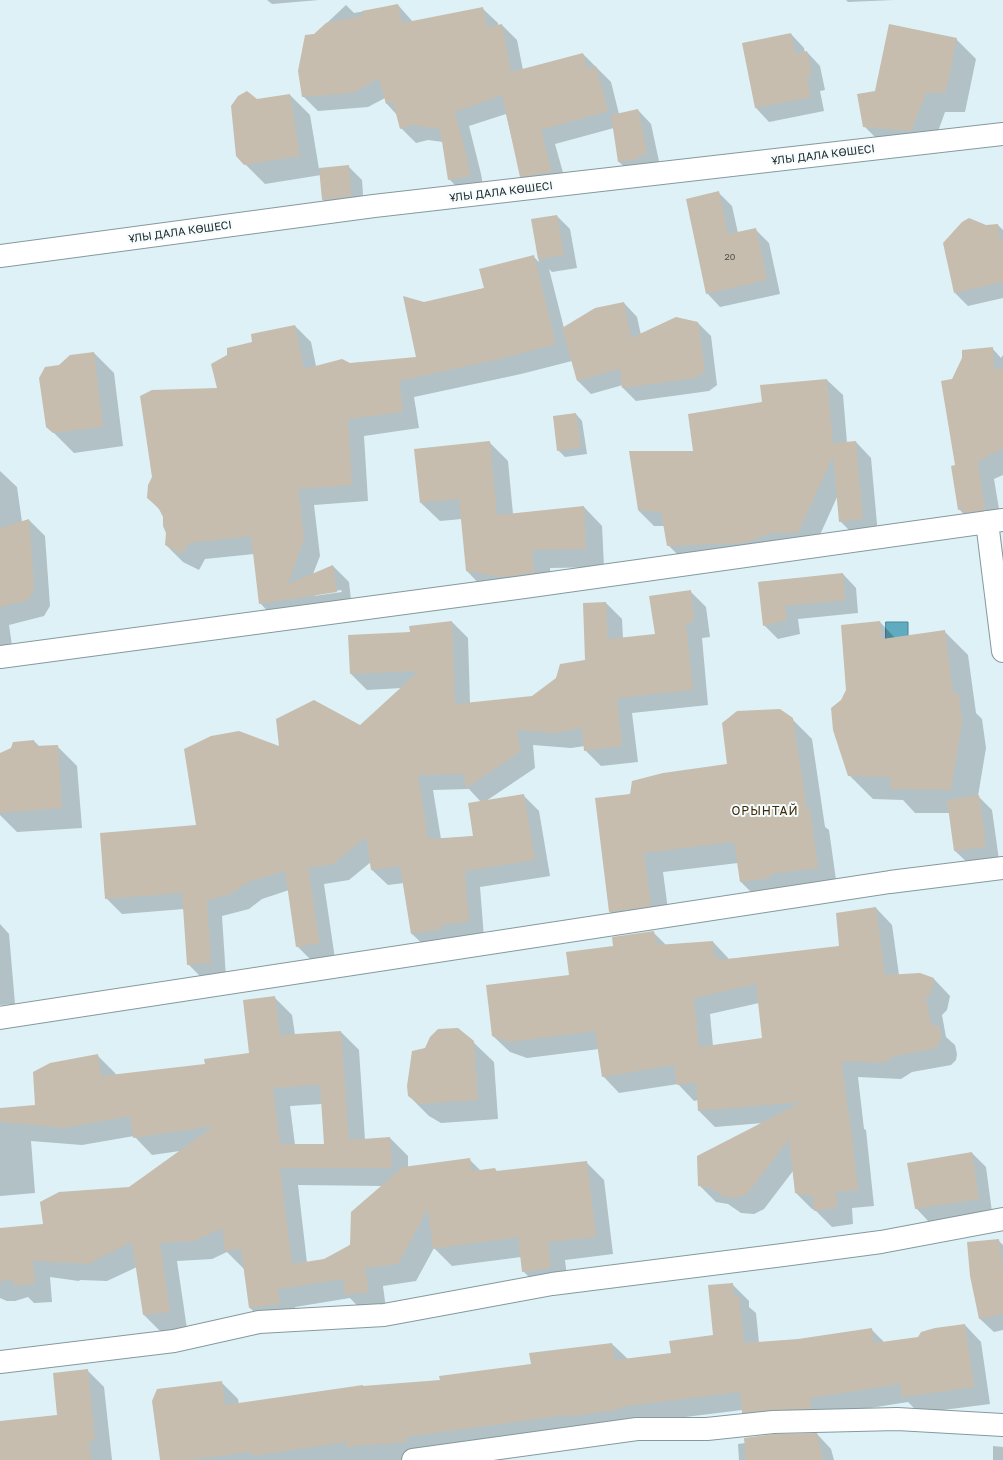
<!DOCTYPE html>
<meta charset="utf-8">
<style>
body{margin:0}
canvas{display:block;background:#ddf1f7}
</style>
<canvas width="1003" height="1460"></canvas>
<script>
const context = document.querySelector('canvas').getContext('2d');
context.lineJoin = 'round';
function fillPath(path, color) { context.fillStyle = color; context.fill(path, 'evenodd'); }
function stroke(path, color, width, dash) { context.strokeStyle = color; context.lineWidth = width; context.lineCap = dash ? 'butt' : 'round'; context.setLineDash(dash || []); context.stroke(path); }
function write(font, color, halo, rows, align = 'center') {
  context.font = font + ' "Golos Text",sans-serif'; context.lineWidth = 4; context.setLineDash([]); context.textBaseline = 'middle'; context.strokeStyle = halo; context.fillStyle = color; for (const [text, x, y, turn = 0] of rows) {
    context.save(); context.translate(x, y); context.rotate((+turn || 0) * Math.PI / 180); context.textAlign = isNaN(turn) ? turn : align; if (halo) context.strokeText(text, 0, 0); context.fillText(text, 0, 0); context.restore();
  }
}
const water = new Path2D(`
 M886,622H908V656H886Z`);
fillPath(water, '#5facc0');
stroke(water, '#4d8594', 1);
fillPath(new Path2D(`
 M267,0H319L272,4Z
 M846,0H894L848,2Z
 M346,5L354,13L398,5L413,22L483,9L498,23V26L502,25L517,40L523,70L583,54L611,82L619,114L638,110L651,124L660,166L633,175L619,162L614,128L555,144L567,187L535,191L521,176L506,114L469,126L481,174L484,191L464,194L449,179L443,142L428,140L416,143L401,128L397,115L387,104L385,98L368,107L318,111L303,96L314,35Z
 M791,34L804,48L805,53L807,52L820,66L825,90L820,91L824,111L769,122L756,108L743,44Z
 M956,39L976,59L965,112H945L931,151L884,146L864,126L876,92Z
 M290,95L310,115L319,169L348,166L362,180L364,210L336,213L323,200L321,175L265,184L245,164Z
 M719,193L732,206L738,233L755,229L769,243L780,294L720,307L707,293Z
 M557,216L570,229L577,268L552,272L549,269L564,328L624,303L637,317L641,335L698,323L711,336L717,385L709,391L636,401L623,388V385L591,394L578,381L572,361L521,374L414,397L419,428L364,436L368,501L314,505L320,556L313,574L333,566L349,582L352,608L276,620L260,603L254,554L205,559L199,570L183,562L166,545L167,533L164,516L160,510L148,498L218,389L254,343L295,326L311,342L316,366L417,358L424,303L485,288L533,256L539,262L532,220ZM341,590L342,592L314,596L319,594Z
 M998,225L1003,230V298L968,306L955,293Z
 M992,348L1001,358L1003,355V475L994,479L1002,527H976L959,509L953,380Z
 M94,353L114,373L123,446L74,453L47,426L59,366Z
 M827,380L843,395L847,443L856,442L871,458L878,535L856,537L840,521L838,495L814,548L684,561L668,545L665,526H654L638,510L694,452L763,403Z
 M576,414L582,421L587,454L565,457L558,450Z
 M489,442L508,461L513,514L584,507L602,526L604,567L550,568L552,591L485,590L467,571L462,519L440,521L421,503Z
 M0,471L17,487L22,522L29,520L45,536L50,606L44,616L9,625L14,659L0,661Z
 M843,574L856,588L858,613L798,619L800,634L778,639L764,625L759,582Z
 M690,591L706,607L710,637L702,638L708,705L632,713L638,762L601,766L585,750V746L571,748L533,745L535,768L486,801L523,795L539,811L550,876L480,887L484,938L428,949L412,934L404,883L388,885L372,870L371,862L349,880L324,884L335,959L313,962L297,946L289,890L262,899L249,909L222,916L226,978L204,980L188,964L184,909L122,914L106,898L197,826L280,747L360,726L402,688L367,690L351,674L411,633L452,622L468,638L470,703L532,697L586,661L606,603L622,619L623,639L656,635ZM469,789L481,802L475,836L441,839L433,790Z
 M880,622L895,638L944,631L968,655L976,713L982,719L986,748L978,796L992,810L999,860L969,864L955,851L950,813H915L903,800L873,799L849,775L842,700Z
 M792,719L812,739L825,827L829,830L837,887L760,901L741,882L738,863L663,872L670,925L629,931L610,912L631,795L729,765Z
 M34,741L40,747L57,746L77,766L82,828L17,832L0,815V754Z
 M876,908L892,925L899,975L934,979L950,996L947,1010L942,1015L946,1037L955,1045L957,1054L956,1060L951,1065L912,1072L901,1079L858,1077L864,1129L866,1130L874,1206L852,1208L853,1224L832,1227L815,1210L812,1209L796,1193L793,1171L764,1209L754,1214L741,1213L728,1204L716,1202L699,1185L763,1123L715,1127L699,1111L698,1100L694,1101L678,1084L619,1093L603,1076L599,1049L527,1058L510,1052L493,1036L570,976L614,947L653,932L666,945L713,942L729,959L841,947ZM759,1003L763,1039L713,1046L710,1014Z
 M0,924L9,934L15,1004L0,1005Z
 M274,997L292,1015L295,1035L341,1032L359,1050L365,1140L390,1138L408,1156V1167L469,1159L481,1171L495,1169L498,1172L586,1162L604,1180L613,1254L565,1260L568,1286L541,1289L523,1271L521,1257L452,1266L434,1248L416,1281L383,1286L386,1309L364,1313L350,1298L295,1307L297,1322L268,1325L250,1308L244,1269L227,1252L212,1259L177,1261L187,1329L162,1333L144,1315L137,1267L107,1281L80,1280L79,1281L50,1277L52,1302L34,1303L28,1297L15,1301H7L0,1298V1229L44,1225L129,1188L180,1151L152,1155L134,1136L82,1145L31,1141L35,1193L0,1196V1109L36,1106L97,1055L115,1073L116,1075L206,1065L250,1054ZM322,1104L325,1145H295L290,1106ZM298,1185L383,1186L350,1245L324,1260L307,1263Z
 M473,1042L494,1062L498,1119L441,1123L429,1116L409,1096Z
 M972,1153L986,1167L992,1212L929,1222L916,1208Z
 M998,1240L1003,1245V1330L994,1332L980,1319L971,1276Z
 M732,1284L749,1301V1307L756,1313L759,1343L799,1340L871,1329L885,1343L918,1338L965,1325L981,1342L990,1404L919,1413L908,1402L826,1415L759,1429L743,1412L742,1410L637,1423L407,1460H163L222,1383L238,1399L239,1404L363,1387L441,1381L532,1365L612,1344L628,1359L672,1354L714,1336Z
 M87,1370L104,1387L112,1460H0V1425L58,1416Z
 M817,1434L831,1449L834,1460H739L738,1444Z
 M993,1446L1003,1447V1460H993Z`), '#0003');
fillPath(new Path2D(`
 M398,4L402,23L483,7L487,27L502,24L511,72L583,53L587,69L596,66L608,111L541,130L552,172L520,177L502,95L455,112L467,158L470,176L448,180L440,129L412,125L400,129L393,102L386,104L379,78L353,93L302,97L298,71L305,35L314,34L326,23L363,16L362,11Z
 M889,24L957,38L946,92L926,93L911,131L863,127L857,94L875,91Z
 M791,33L795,54L807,51L812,76L807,78L811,97L755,108L742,43Z
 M247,91L257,99L290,94L300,156L244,165L236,156L231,106L238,96Z
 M638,109L647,153L633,160L618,162L611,115Z
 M349,165L351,196L322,200L319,168Z
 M719,191L728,234L756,228L767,280L706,294L686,199Z
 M557,215L564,255L538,259L531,219Z
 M969,218L986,225L998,224L1000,240L1003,242V282L954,293L943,243L962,222Z
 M534,255L556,344L504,358L399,381L403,412L348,419L352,485L298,489L304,539L288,584L333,565L337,592L259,604L251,536L189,543L182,554L165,545L166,533L163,526V517L158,507L147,498L148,485L152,477L140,396L152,390L217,388L211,364L227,355V348L252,342L251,334L295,325L304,369L342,359L350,363L416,357L403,296L424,302L484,288L479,269Z
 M624,302L631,338L676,317L698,322L705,372L695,378L622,388L620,369L577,381L562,328L595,308Z
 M993,347L994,369H1003V448L978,462L985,510L963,513V509L958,510L951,466L955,465L941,381L952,379L962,358V350Z
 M94,352L103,427L53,433L46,427L39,378L45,367L59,365L70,355Z
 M827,379L833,443L856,441L863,519L839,522L833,456L798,533H770L746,543L667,546L661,512L638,510L629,451H693L688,414L762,402L760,385Z
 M576,413L581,447L557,451L553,416Z
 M490,441L497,515L584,506L586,549L532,550L534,573L501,577L466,571L459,499L420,503L414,449Z
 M29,519L34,589L28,600L0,607V528Z
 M843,573L845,600L785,606L787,620L763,626L758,582Z
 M691,590L694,622L686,623L693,690L617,698L622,746L584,751L582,728L555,733L517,730L520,752L466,788L464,774L418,775L428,839L473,836L468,803L524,794L535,860L465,871L469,922L441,925L442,929L411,934L400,866L371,870L366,837L333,864L308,868L320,943L296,947L285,871L246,883L233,893L207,901L211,963L187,965L182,893L105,899L100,833L196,825L184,749L211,736L239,731L279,746L276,719L314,700L360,725L419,671L350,674L348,635L410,632L409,626L452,621L455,704L532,696L556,678L560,664L585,660L583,603L606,602L608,639L655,634L649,596Z
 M880,621L882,639L945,630L953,693L959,694L962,723L951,790L890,789V777L848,776L833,730L831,708L841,700L846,690L841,625Z
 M780,709L793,718L807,809L810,810L818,868L770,874V878L740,882L734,842L644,853L651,906L609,912L595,798L630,794L632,781L663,773L727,764L722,723L737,711Z
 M34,740L35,746L58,745L62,808L0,813V753L11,748L13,742Z
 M979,795L986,847L954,851L947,800Z
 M876,907L885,975L920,973L934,978L931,993L926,999L931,1024L939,1027L941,1037L940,1043L934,1049L895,1056L884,1063L842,1061L848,1113H849L858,1190L836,1192L837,1208L814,1211L813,1196L795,1193L789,1139L748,1193L737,1198L724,1197L711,1188L698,1186L697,1156L802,1102L698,1111L696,1082L677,1085L674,1065L602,1077L595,1031L510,1042L492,1036L486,985L569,975L566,952L613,946L612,937L654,931L655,939H657V945L713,941L714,957L718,956L719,960L839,946L836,913ZM756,984L762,1038L699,1047L694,998Z
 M275,996L280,1035L341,1031L349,1140L390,1137L392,1168H280L292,1264L324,1259L350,1245L351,1212L403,1167L470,1158L472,1171L495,1168L496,1171L587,1161L596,1237L548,1242L551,1268L522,1272L518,1237L433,1249L428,1209L398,1264L365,1268L369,1292L345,1295L343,1279L278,1289L280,1304L249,1308L241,1249L225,1251L222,1228L194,1241L160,1243L170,1312L143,1315L132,1242L88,1264L62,1262L61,1263L33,1260L35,1284L15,1286L10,1279L0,1282V1228L43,1224L40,1202L59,1192L129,1187L214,1126L133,1138L130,1116L64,1128L0,1122V1108L35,1105L33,1072L50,1063L98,1054L101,1076L205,1064L204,1059L249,1053L243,1000ZM320,1085L324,1144H280L273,1088Z
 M458,1028L474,1041L478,1100L420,1104L408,1096L407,1086L412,1051L425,1048L430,1037L438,1029Z
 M972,1152L979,1199L915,1209L907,1163Z
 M999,1239L1003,1274V1314L979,1319L970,1276L967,1242Z
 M733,1283L734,1296H739L744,1343L798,1339L872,1328L874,1343L918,1337L921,1332L935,1328L965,1324L974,1387L902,1397L900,1384L810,1398L812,1409L773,1410L742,1413L740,1392L621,1407V1409L566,1417V1415L406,1437L407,1442L346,1447V1442L252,1456V1452L186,1460H160L152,1401L157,1389L222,1381L225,1405L363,1385V1386L440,1380L439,1376L531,1364L529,1353L612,1343L615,1360L671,1353L669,1341L713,1335L708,1285Z
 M88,1369L95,1441H89L91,1460H0V1421L57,1415L53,1373Z
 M817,1433L823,1460H746L744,1438L774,1434Z`), '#c7bdae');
const minor = new Path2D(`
 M0,256L374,206L1003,134
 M987,522L1003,651
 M0,657L524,587L1003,520
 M0,1018L890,882L1003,868
 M0,1362L174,1341L259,1322L384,1315L552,1284L783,1255L881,1242L1003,1219
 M413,1460L637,1429H707L773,1422L897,1419L1003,1425`);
stroke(minor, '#86999e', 24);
stroke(minor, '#fff', 22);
write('9px', '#4c504d', null, [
 ["20",730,257]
]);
write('11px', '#232b2d', '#f4fcfe', [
 ["ҰЛЫ ДАЛА КӨШЕСІ",823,155,-7],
 ["ҰЛЫ ДАЛА КӨШЕСІ",501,192,-7],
 ["ҰЛЫ ДАЛА КӨШЕСІ",180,232,-8]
]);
context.letterSpacing = '1px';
write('12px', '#402904', '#f4fcfe', [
 ["ОРЫНТАЙ",765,811]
]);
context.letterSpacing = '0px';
</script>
